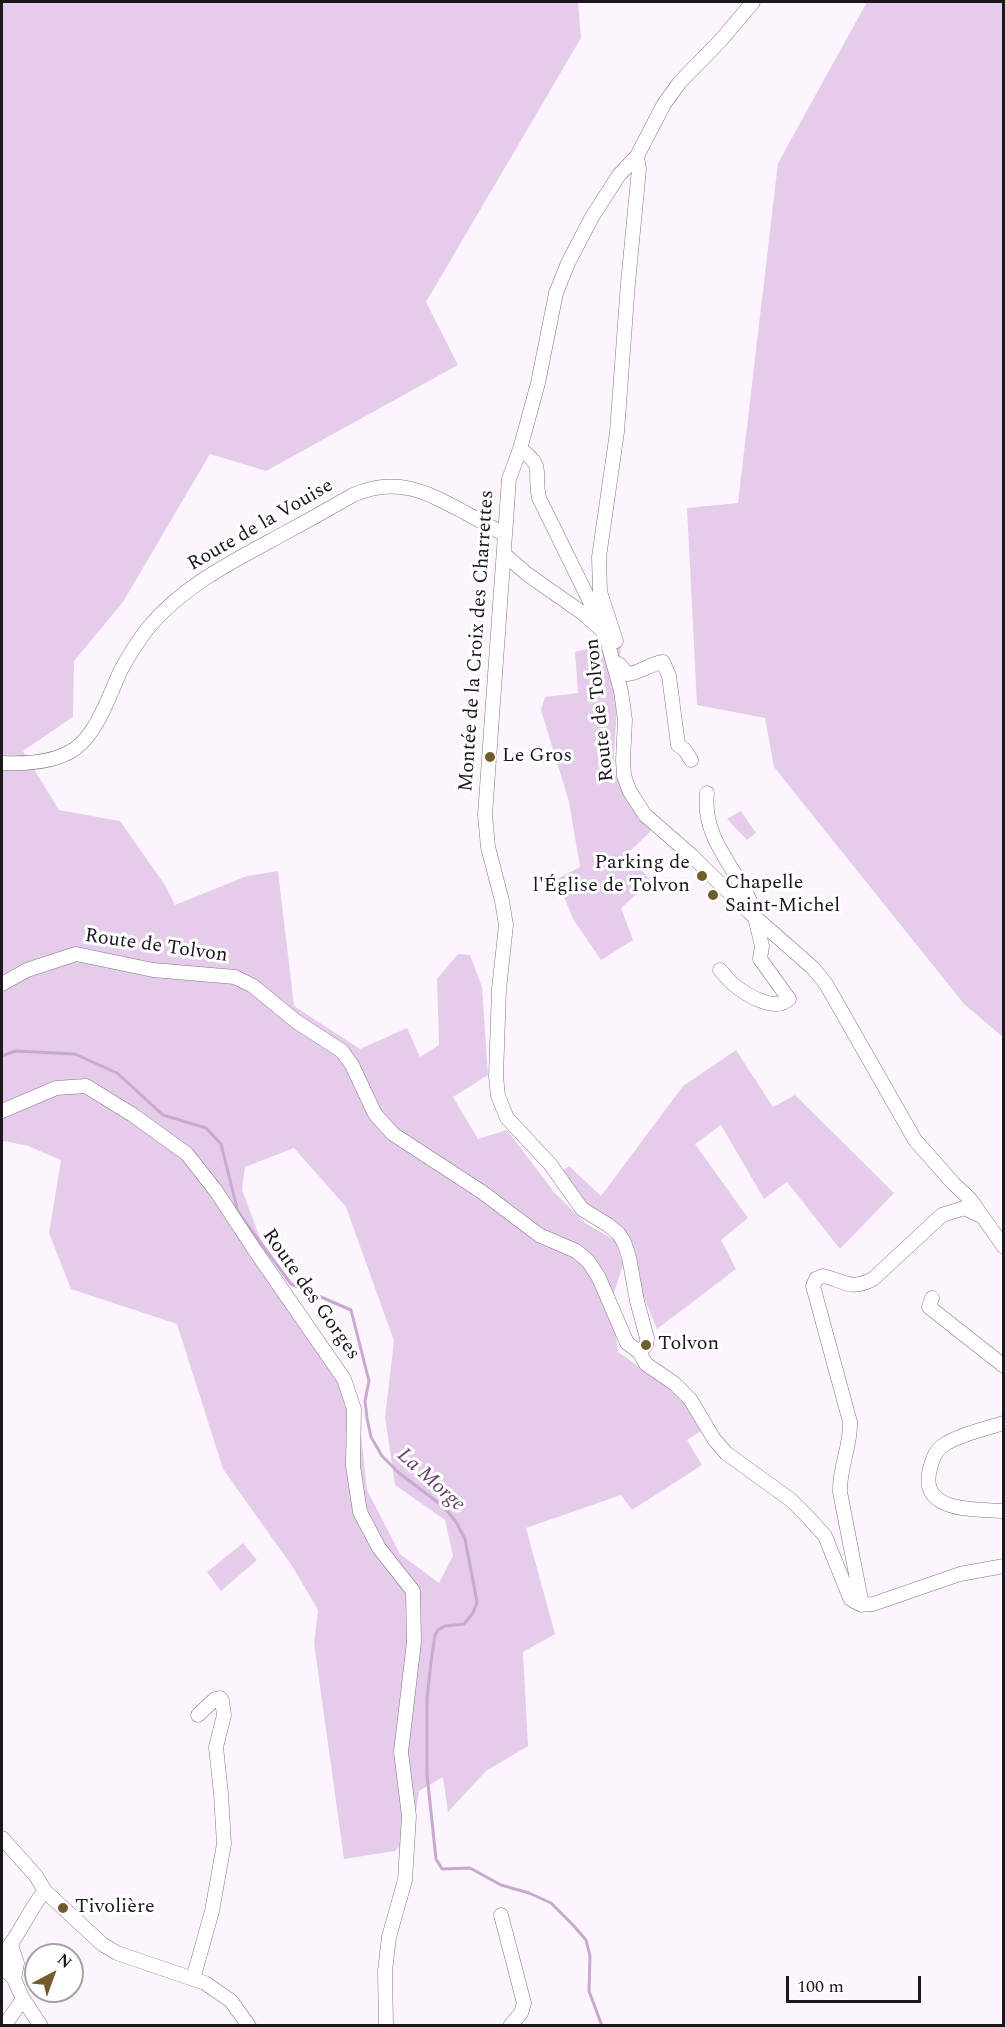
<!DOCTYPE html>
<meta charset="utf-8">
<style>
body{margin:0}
#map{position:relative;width:1005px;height:2027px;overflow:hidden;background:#fdf5fe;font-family:Spectral,serif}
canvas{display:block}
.frame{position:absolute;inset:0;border:3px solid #1c161d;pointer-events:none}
.north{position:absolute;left:24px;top:1943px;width:60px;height:60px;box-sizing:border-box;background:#fff;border:2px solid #a4a2a5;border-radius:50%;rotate:41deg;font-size:16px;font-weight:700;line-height:24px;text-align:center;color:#1c161d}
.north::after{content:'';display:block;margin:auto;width:21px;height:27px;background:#715e2c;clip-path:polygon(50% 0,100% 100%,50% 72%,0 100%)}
.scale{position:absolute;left:786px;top:1976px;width:135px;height:27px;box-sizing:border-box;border:3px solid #1c161d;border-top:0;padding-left:8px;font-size:18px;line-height:21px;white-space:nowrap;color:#1c161d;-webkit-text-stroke:4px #fff;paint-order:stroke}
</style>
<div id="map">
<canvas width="1005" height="2027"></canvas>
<div class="frame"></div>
<div class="north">N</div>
<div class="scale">100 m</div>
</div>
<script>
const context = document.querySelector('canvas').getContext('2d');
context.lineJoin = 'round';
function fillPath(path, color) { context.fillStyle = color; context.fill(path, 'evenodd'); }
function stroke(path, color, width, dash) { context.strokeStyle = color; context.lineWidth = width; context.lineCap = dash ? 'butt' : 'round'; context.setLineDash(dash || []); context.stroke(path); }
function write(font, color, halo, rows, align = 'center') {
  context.font = font + ' Spectral,serif'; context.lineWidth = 6; context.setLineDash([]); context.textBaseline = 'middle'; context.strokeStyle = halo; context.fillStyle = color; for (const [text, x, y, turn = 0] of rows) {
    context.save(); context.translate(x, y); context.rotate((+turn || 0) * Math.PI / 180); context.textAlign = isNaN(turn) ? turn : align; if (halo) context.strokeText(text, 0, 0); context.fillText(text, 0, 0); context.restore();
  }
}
fillPath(new Path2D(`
 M2,2H578L581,38L426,302L458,365L266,471L210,454L123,602L74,661L73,717L23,751L59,810L120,821L165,885L175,905L247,876L278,871L294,1006L360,1049L407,1028L420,1057L439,1045L437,979L458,954L470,955L482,987L488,1075L453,1097L478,1139L507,1130L554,1192L585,1223L616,1241L623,1265L612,1299L618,1352L680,1395L701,1431L687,1440L702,1465L632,1510L621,1495L526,1528L555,1634L523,1652L528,1746L486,1771L448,1812L443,1777L419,1791L413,1831L395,1851L344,1859L314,1643L318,1610L292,1566L223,1469L177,1324L71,1289L49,1233L61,1160L28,1146L4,1141L2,1142ZM294,1148L346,1207L394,1341L385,1417L395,1485L445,1520L453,1556L439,1583L400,1554L367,1490L361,1434L339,1359L271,1267L242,1190L245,1167Z
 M867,2H1003V1037L964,1004L774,767L765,718L697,705L687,508L738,503L778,163Z
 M621,640L613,772L633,805L653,829L628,853L651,881L621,908L633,940L601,960L573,919L557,879L580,867L569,802L541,710L545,697L578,693L575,652Z
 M741,811L756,833L747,840L727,819Z
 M736,1050L773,1107L795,1095L894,1193L840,1249L787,1182L764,1199L721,1125L695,1144L748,1218L721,1240L736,1269L657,1329L643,1295L628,1237L584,1205L561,1172L569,1166L601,1196L683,1086Z
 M243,1543L257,1560L221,1591L207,1572Z`), '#e5ccea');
stroke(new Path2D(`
 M2,1056L15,1051L75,1054L117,1073L163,1115L206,1128L221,1144L238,1212L291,1284L351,1310L369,1381L365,1401L367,1418L371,1437L382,1456L399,1473L444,1507L456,1522L465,1539L477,1602L473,1613L464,1624L445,1626L438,1630L435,1635L431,1662L427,1699V1774L436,1859L442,1869L470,1868L501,1885L529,1893L551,1903L573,1925L586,1940L590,1956L589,1991L602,2026`), '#caa9d0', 3);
const minor = new Path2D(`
 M520,449C546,467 533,471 539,498L603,628
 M505,555L527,574L584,614L605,633L621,691L625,720L623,760L624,776L630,792L645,815L692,856L748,911L813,968L826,984L915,1140L953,1183L970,1199L1004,1247
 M616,641L600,592L599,557L617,432L628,283L639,169L637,156
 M613,661L620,665L627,674C638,674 649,664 663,662L669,676L678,745L685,750L691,760
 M2,763C25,764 56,763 76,748C99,730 109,695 121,670C129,655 138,641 148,628C181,588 229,563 274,539C300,525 327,510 353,495C396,476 425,491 464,512C478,520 492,527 505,535
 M707,793C702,837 733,864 750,901L748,911
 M720,970C724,974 728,980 733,984C745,994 775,1013 789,999L760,959L762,946L755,917
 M2,984L27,970L76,954L153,970L235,977L253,986L297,1022L342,1051L352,1065L375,1114L393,1134L482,1192L539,1235L576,1251L588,1261L599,1278L627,1343L639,1352L646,1364L675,1384L690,1399L714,1439L726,1453L791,1500L808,1517L825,1536L850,1598C858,1605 863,1605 873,1604L960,1574L1004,1566
 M2,1111L56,1088L86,1086L133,1115L187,1154L216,1191L254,1249L344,1379L354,1409L353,1466L360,1512L379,1548L413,1591L414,1642L401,1752L409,1816L405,1880L389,1937L385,1971L386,2026
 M932,1298L929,1307L1004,1366
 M639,1352L646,1345L647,1338L637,1301L629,1257L624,1242L618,1233L608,1225L582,1209L550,1164L507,1118L498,1096L496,1076L499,989L506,925L502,901L488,847L485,815L509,479L520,449L538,383L556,293L568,263L592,217L619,175L637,156L664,104L680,82L721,40L753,2
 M1004,1423C985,1429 964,1433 947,1443C936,1449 933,1457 930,1469C918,1513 976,1509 1004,1511
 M862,1605L840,1492C839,1468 851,1446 850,1422L813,1286L816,1279L823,1276C845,1281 850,1291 873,1279L942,1215L964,1208L981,1216
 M2,1838L36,1876L45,1891L102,1944L117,1953L205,1983L231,2001L249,2026
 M501,1915L524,2003L521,2013L510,2026
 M11,1945L17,1963L14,1979
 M2,1955L5,1969L14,1979L23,1999L41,2026
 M2,1955C20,1936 28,1910 45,1891
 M193,1979L212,1911L224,1844L221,1794L216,1747L224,1715L222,1701L220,1698L215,1699L198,1715
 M4,2026L23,1999`);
stroke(minor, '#847387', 15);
stroke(minor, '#fff', 14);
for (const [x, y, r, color] of [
 [490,757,6,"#715e2c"],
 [702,876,6,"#715e2c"],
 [713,895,6,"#715e2c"],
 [646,1345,6,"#715e2c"],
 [63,1908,6,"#715e2c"]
]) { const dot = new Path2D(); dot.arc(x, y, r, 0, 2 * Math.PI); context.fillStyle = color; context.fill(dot); stroke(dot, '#fff', 2); }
write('20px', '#1c161d', '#fff', [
 ["Route de la Vouise",261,526,-30],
 ["Montée de la Croix des Charrettes",478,641,-86],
 ["Route de Tolvon",601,710,-96],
 ["Route de Tolvon",156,947,8],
 ["Route des Gorges",310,1295,55]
]);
write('20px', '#1c161d', '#fff', [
 ["Le Gros",502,757],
 ["Parking de",690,864,"right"],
 ["l'Église de Tolvon",690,887,"right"],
 ["Chapelle",725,884],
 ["Saint-Michel",725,907],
 ["Tolvon",658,1345],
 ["Tivolière",75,1908]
], 'left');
write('italic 21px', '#663b6e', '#fff', [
 ["La Morge",430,1481,42]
]);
</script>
